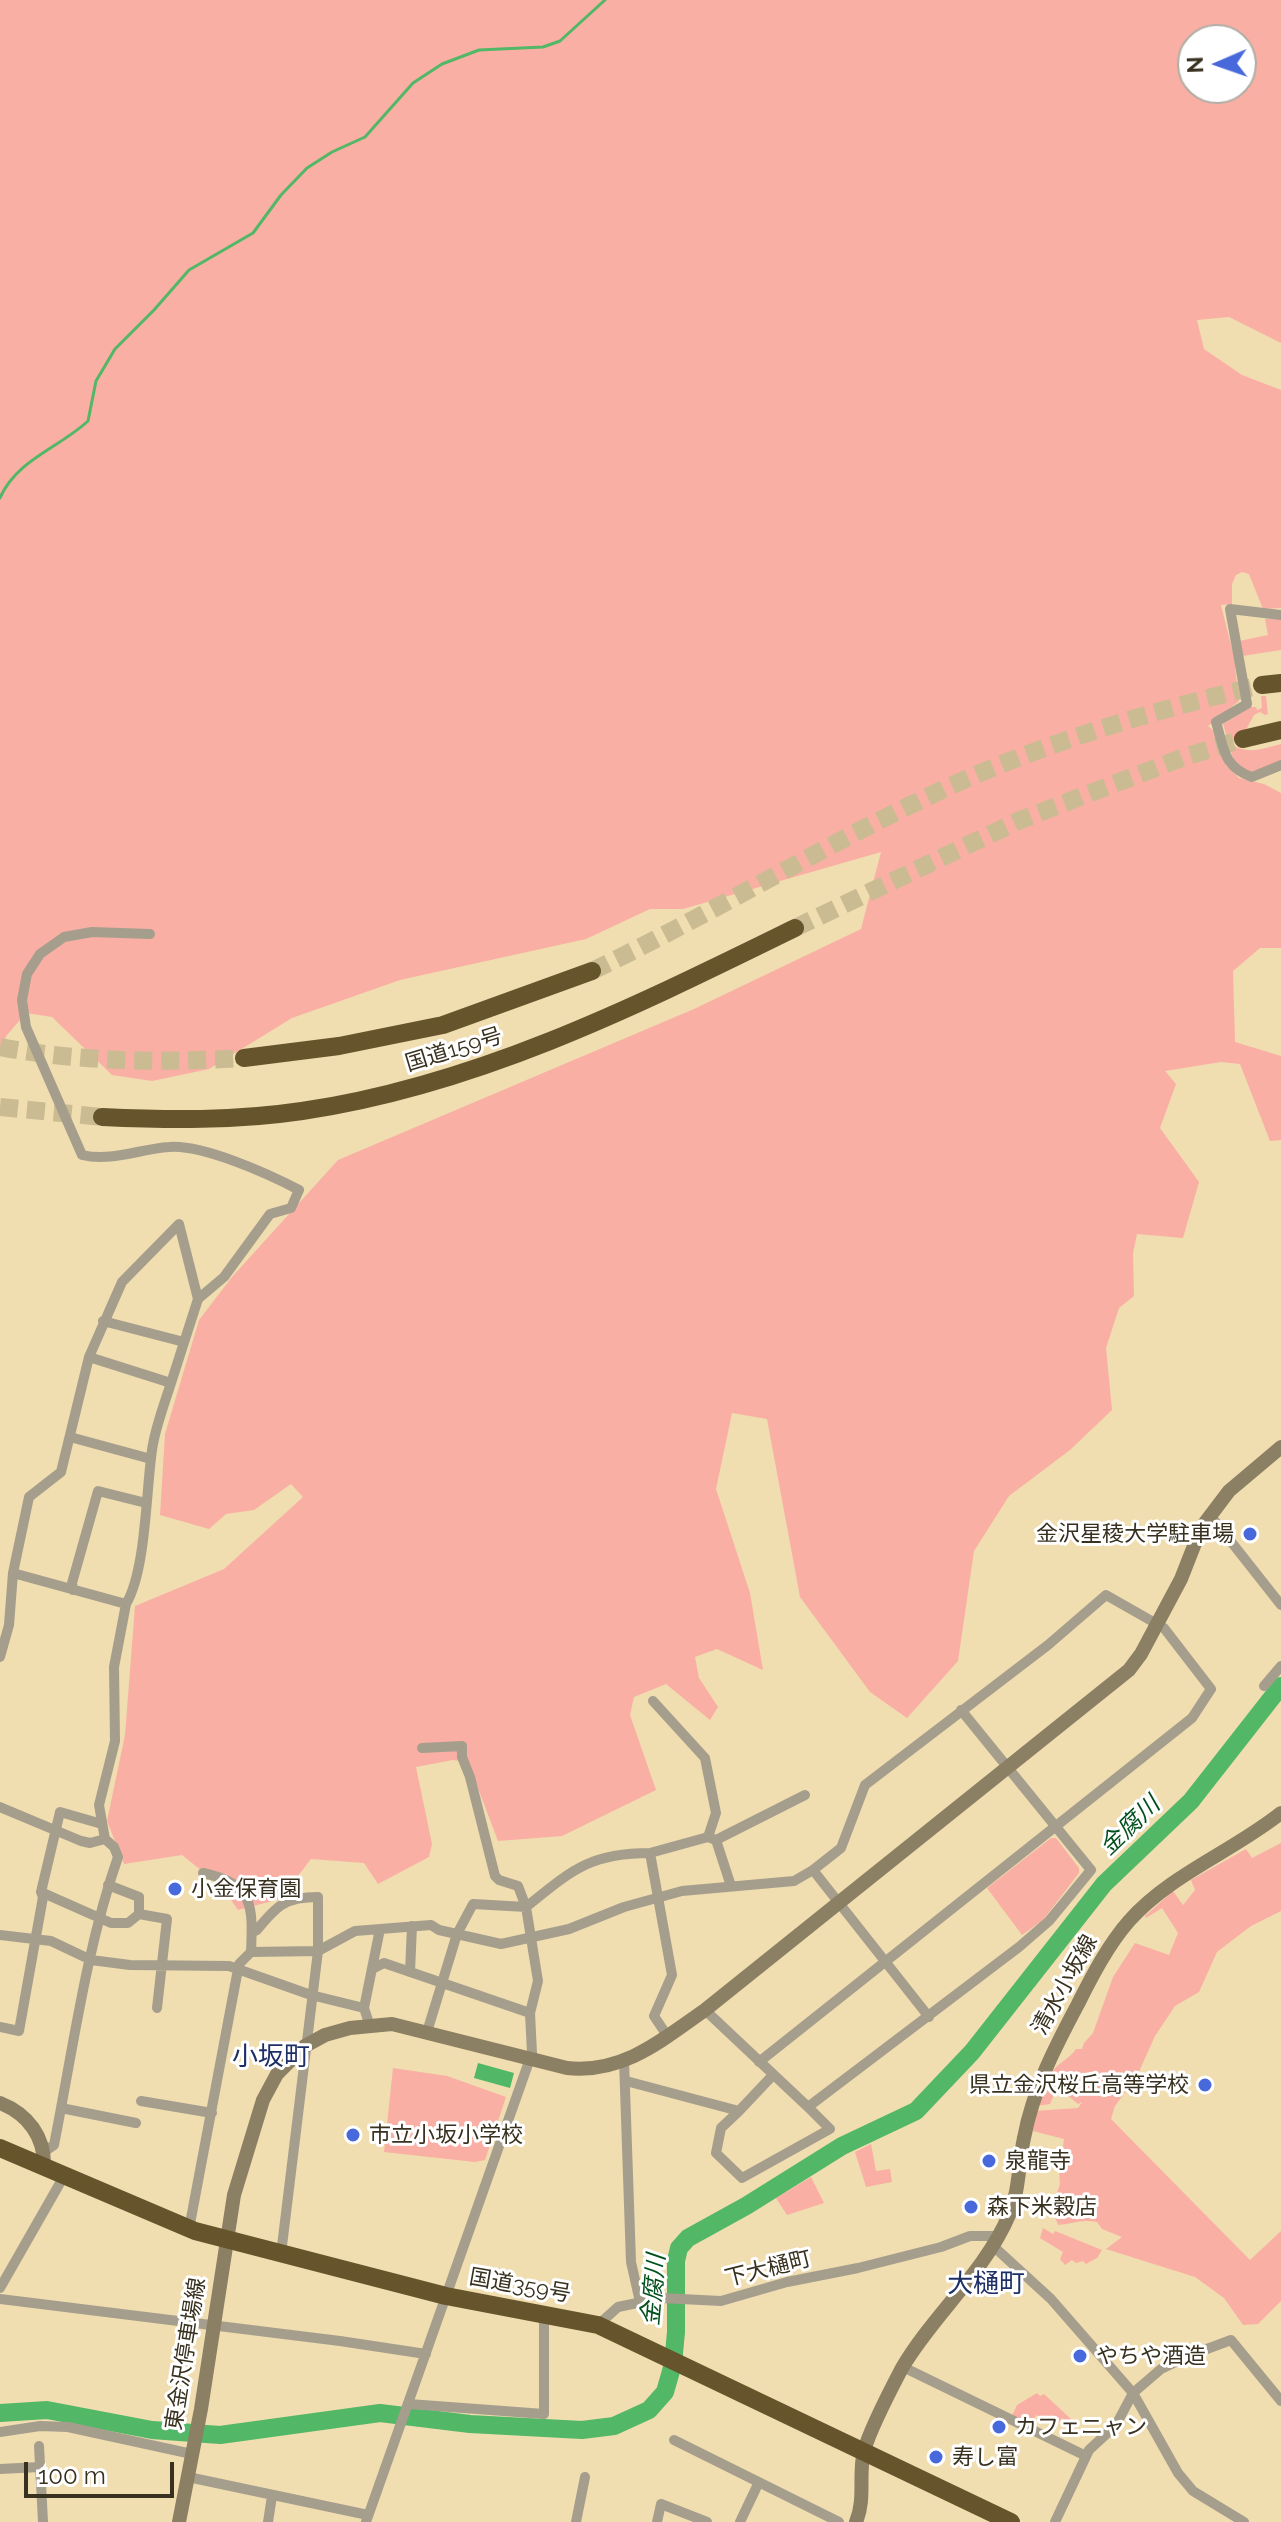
<!DOCTYPE html>
<meta charset="utf-8">
<style>
body{margin:0}
#map{position:relative;width:1281px;height:2522px;overflow:hidden;background:#f0ddb0;font-family:Raleway,sans-serif}
canvas{display:block}
.north{position:absolute;left:1177px;top:24px;width:80px;height:80px;box-sizing:border-box;background:#fff;border:2px solid #afada5;border-radius:50%;rotate:268deg;font-size:22px;font-weight:700;line-height:32px;text-align:center;color:#38311f}
.north::after{content:'';display:block;margin:auto;width:28px;height:36px;background:#4769dc;clip-path:polygon(50% 0,100% 100%,50% 72%,0 100%)}
.scale{position:absolute;left:24px;top:2462px;width:150px;height:36px;box-sizing:border-box;border:4px solid #38311f;border-top:0;padding-left:10px;font-size:24px;line-height:28px;white-space:nowrap;color:#38311f;-webkit-text-stroke:6px #fff;paint-order:stroke}
</style>
<div id="map">
<canvas width="1281" height="2522"></canvas>
<div class="north">N</div>
<div class="scale">100 m</div>
</div>
<script>
const context = document.querySelector('canvas').getContext('2d');
context.lineJoin = 'round';
function fillPath(path, color) { context.fillStyle = color; context.fill(path, 'evenodd'); }
function stroke(path, color, width, dash) { context.strokeStyle = color; context.lineWidth = width; context.lineCap = dash ? 'butt' : 'round'; context.setLineDash(dash || []); context.stroke(path); }
function write(font, color, halo, rows, align = 'center') {
  context.font = font + ' Raleway,"Noto Sans JP",sans-serif'; context.lineWidth = 6; context.setLineDash([]); context.textBaseline = 'middle'; context.strokeStyle = halo; context.fillStyle = color; for (const [text, x, y, turn = 0] of rows) {
    context.save(); context.translate(x, y); context.rotate((+turn || 0) * Math.PI / 180); context.textAlign = isNaN(turn) ? turn : align; if (halo) context.strokeText(text, 0, 0); context.fillText(text, 0, 0); context.restore();
  }
}
fillPath(new Path2D(`
 M0,0H1281V343L1229,317L1197,320L1204,349L1242,375L1281,390V608L1263,609L1249,574L1242,572L1236,575L1232,584V604L1221,605L1234,657L1239,701L1208,726L1214,731L1226,765L1239,778L1264,784L1281,793V948H1260L1233,971L1235,1042L1281,1056V1140L1270,1141L1240,1064L1221,1062L1165,1071L1176,1084L1160,1128L1199,1182L1183,1238L1137,1234L1133,1253L1134,1296L1119,1308L1106,1348L1112,1410L1070,1450L1009,1496L974,1551L958,1661L907,1718L870,1692L800,1597L767,1419L732,1413L716,1489L750,1593L763,1670L717,1649L695,1657L699,1678L718,1707L710,1720L666,1684L634,1697L630,1715L656,1790L562,1836L498,1841L468,1762L453,1760L416,1767L432,1844L429,1857L378,1884L364,1863L311,1859L280,1899L238,1910L222,1887L182,1855L124,1864L107,1821L125,1735L135,1606L224,1569L303,1497L291,1484L254,1510L226,1514L209,1529L160,1515L165,1434L199,1320L232,1277L338,1160L694,1009L861,929L881,852L683,909H650L586,939L400,980L292,1018L209,1069L152,1081L112,1075L52,1017L26,1013L7,1035L0,1048ZM1193,40H1241V88H1193Z
 M1281,618V650L1242,656L1239,641L1268,635L1265,619Z
 M1261,696H1266L1268,714L1265,715L1260,712L1254,715L1247,728L1234,738L1233,745C1248,755 1265,748 1281,744V761L1250,773L1234,762L1223,724L1250,707H1256L1257,710L1262,708Z
 M1051,1838H1056L1079,1868V1873L1043,1920L1022,1935L987,1888Z
 M1281,1843V1911L1251,1926L1217,1952L1199,1992L1175,2006L1155,2036L1137,2076L1115,2106L1111,2119L1250,2260L1281,2231V2301L1258,2324L1243,2325L1224,2298L1195,2277L1106,2249L1122,2237L1102,2229L1097,2222C1077,2219 1076,2224 1058,2225L1052,2208L1060,2184L1058,2157L1062,2153L1064,2139L1033,2131L1035,2111L1078,2108L1082,2102L1078,2104L1057,2087L1050,2104L1037,2106C1042,2091 1047,2073 1061,2063C1067,2058 1071,2056 1076,2049H1082L1084,2043L1093,2033L1113,1977L1135,1943L1169,1955L1178,1933L1162,1908L1146,1918L1145,1916L1173,1891L1183,1905L1195,1890L1191,1880L1246,1849L1252,1858Z
 M393,2068L447,2076L506,2097L485,2160L475,2162L384,2152Z
 M871,2144L876,2171L890,2169L892,2182L866,2187L855,2152Z
 M811,2177L824,2203L787,2215L776,2198Z
 M1043,2228L1053,2234L1055,2231L1102,2250L1097,2258L1086,2264L1083,2261L1076,2263L1072,2260L1065,2265L1060,2259L1063,2252L1040,2238Z
 M1037,2393L1040,2396L1044,2394L1071,2419L1068,2423L1062,2418L1057,2424L1036,2415L1031,2425L1012,2416L1017,2405Z`), '#faafa4');
fillPath(new Path2D(`
 M478,2063L514,2073L510,2088L474,2078Z`), '#52b766');
stroke(new Path2D(`
 M0,498C16,460 59,448 88,421L96,381L115,349L154,310L189,270L253,233L281,195L307,168L332,152L365,137L413,83L442,64L479,50L543,47L560,41L605,0`), '#52b766', 3);
stroke(new Path2D(`
 M0,2413L47,2410L152,2430L220,2435L380,2413L470,2424L582,2430L614,2426L649,2410L665,2392L673,2364L676,2332V2261L679,2248L688,2238L746,2206L842,2146L916,2111L972,2052L1104,1884L1191,1801L1281,1686`), '#52b766', 18);
stroke(new Path2D(`
 M795,928L1018,821L1184,757L1243,739
 M592,971C711,914 824,845 944,789C1046,742 1154,710 1262,685
 M0,1047C81,1062 162,1063 244,1058
 M0,1107L102,1117`), '#cbbb93', 18, [18, 9]);
stroke(new Path2D(`
 M1281,615L1230,609L1247,704L1216,722C1224,748 1223,767 1252,777L1281,765
 M150,934L92,932L64,937L40,954L27,974L22,1000L26,1027L82,1155C112,1162 139,1149 169,1147C202,1144 269,1174 299,1190L291,1208L270,1214L224,1277L198,1299L171,1383
 M103,1321L184,1342
 M70,1437L151,1459
 M1210,1515L1281,1605
 M13,1573L126,1604
 M73,1590L72,1583L98,1491L146,1503
 M0,1657L9,1625L13,1573L29,1497L61,1472L89,1357L122,1282L179,1224L198,1299
 M1264,1686L1281,1666
 M653,1701L705,1758L716,1813L708,1837
 M422,1748L462,1746V1757L470,1777L495,1876L499,1880L518,1886L526,1907L473,1904L457,1934L427,2032
 M0,1807L81,1841L90,1843L105,1839
 M716,1840L805,1795
 M650,1853L708,1837L716,1840L731,1886
 M813,1870L929,2017
 M108,1885L139,1897V1914
 M41,1892L111,1923H128L139,1914L167,1919L157,2008
 M0,1935L51,1941L91,1960L130,1965L229,1966L311,1995L364,2008L370,2026
 M251,1952L318,1951V1897C286,1897 277,1905 257,1930L252,1932
 M372,1969L384,1963L530,2013
 M410,1972L412,1926
 M364,2008L380,1929
 M705,2010L808,2107L1019,1947L1049,1921L1091,1870L961,1710
 M0,2027L19,2031L43,1897L41,1892L60,1812L102,1824
 M624,2060L631,2262L640,2302
 M626,2081L739,2111L773,2075
 M141,2101L212,2113
 M61,2108L136,2123
 M739,2111L721,2128L716,2153L742,2178L830,2129L808,2107
 M45,2151L54,2145C73,2049 86,1949 118,1857L114,1847L105,1839L99,1805L115,1741L114,1667L126,1604C146,1571 146,1491 152,1450C155,1428 164,1405 171,1383L89,1357
 M189,2229L239,1964L251,1952C253,1906 254,1884 203,1873
 M992,2245L1051,2299L1133,2393L1178,2473L1193,2491L1244,2522
 M281,2254L318,1951L355,1931L431,1925L439,1930L501,1944L569,1929L624,1907L682,1891L794,1881L813,1870L841,1848L865,1785L1048,1645L1106,1595L1164,1628L1211,1689L1192,1718L759,2062
 M0,2288L64,2176
 M0,2299L340,2341L426,2354
 M598,2325L618,2307L661,2298L721,2301L787,2282L858,2268L941,2247L970,2236H999
 M903,2367L1086,2456
 M409,2404L544,2414V2315
 M0,2432L40,2426L68,2427L192,2454
 M674,2440L839,2522
 M39,2446L43,2522
 M0,2469L40,2467
 M188,2477L368,2515
 M268,2522L272,2496
 M366,2522L532,2053L530,2013L538,1981L526,1907C571,1871 589,1853 650,1853L672,1975L654,2016L668,2037
 M576,2522L585,2477
 M657,2522L661,2504L707,2522
 M740,2522L759,2482
 M1055,2522L1089,2450L1116,2425L1133,2393L1161,2369L1188,2356L1231,2340L1281,2401`), '#a69e8c', 10);
stroke(new Path2D(`
 M0,2103C28,2114 45,2137 44,2167
 M179,2522L201,2409L234,2195L263,2100L277,2074L305,2046L325,2035L350,2028L392,2024L567,2068C623,2074 662,2040 705,2010L1129,1670L1141,1654L1181,1579L1201,1528L1229,1491L1281,1447
 M856,2522C866,2498 858,2475 864,2451C870,2429 891,2389 902,2368C933,2315 985,2272 1009,2215C1020,2189 1018,2165 1024,2138C1033,2090 1055,2047 1078,2004C1092,1976 1108,1945 1129,1921C1171,1874 1232,1852 1281,1813`), '#8b7f64', 14);
stroke(new Path2D(`
 M1262,685L1281,683
 M1243,739L1281,730
 M244,1058L339,1046L443,1025L592,971
 M102,1117C168,1120 235,1121 302,1111C478,1085 636,1006 795,928
 M0,2148L195,2231L446,2296L598,2325L1011,2522`), '#66552c', 18);
for (const [x, y, r, color] of [
 [1250,1534,8,"#4769dc"],
 [175,1889,8,"#4769dc"],
 [1205,2085,8,"#4769dc"],
 [353,2135,8,"#4769dc"],
 [989,2161,8,"#4769dc"],
 [971,2207,8,"#4769dc"],
 [1080,2356,8,"#4769dc"],
 [999,2427,8,"#4769dc"],
 [936,2457,8,"#4769dc"]
]) { const dot = new Path2D(); dot.arc(x, y, r, 0, 2 * Math.PI); context.fillStyle = color; context.fill(dot); stroke(dot, '#fff', 3); }
write('22px', '#38311f', '#fff', [
 ["国道159号",454,1050,-17],
 ["清水小坂線",1065,1985,-61],
 ["下大樋町",768,2269,-14],
 ["国道359号",520,2286,10],
 ["東金沢停車場線",186,2354,-81]
]);
write('22px', '#38311f', '#fff', [
 ["金沢星稜大学駐車場",1234,1534,"right"],
 ["小金保育園",191,1889],
 ["県立金沢桜丘高等学校",1189,2085,"right"],
 ["市立小坂小学校",369,2135],
 ["泉龍寺",1005,2161],
 ["森下米穀店",987,2207],
 ["やちや酒造",1096,2356],
 ["カフェニャン",1015,2427],
 ["寿し富",952,2457]
], 'left');
write('italic 24px', '#02501c', '#fff', [
 ["金腐川",1130,1826,-44],
 ["金腐川",654,2290,-85]
]);
write('26px', '#1e2f66', '#fff', [
 ["小坂町",271,2057],
 ["大樋町",986,2284]
]);
</script>
